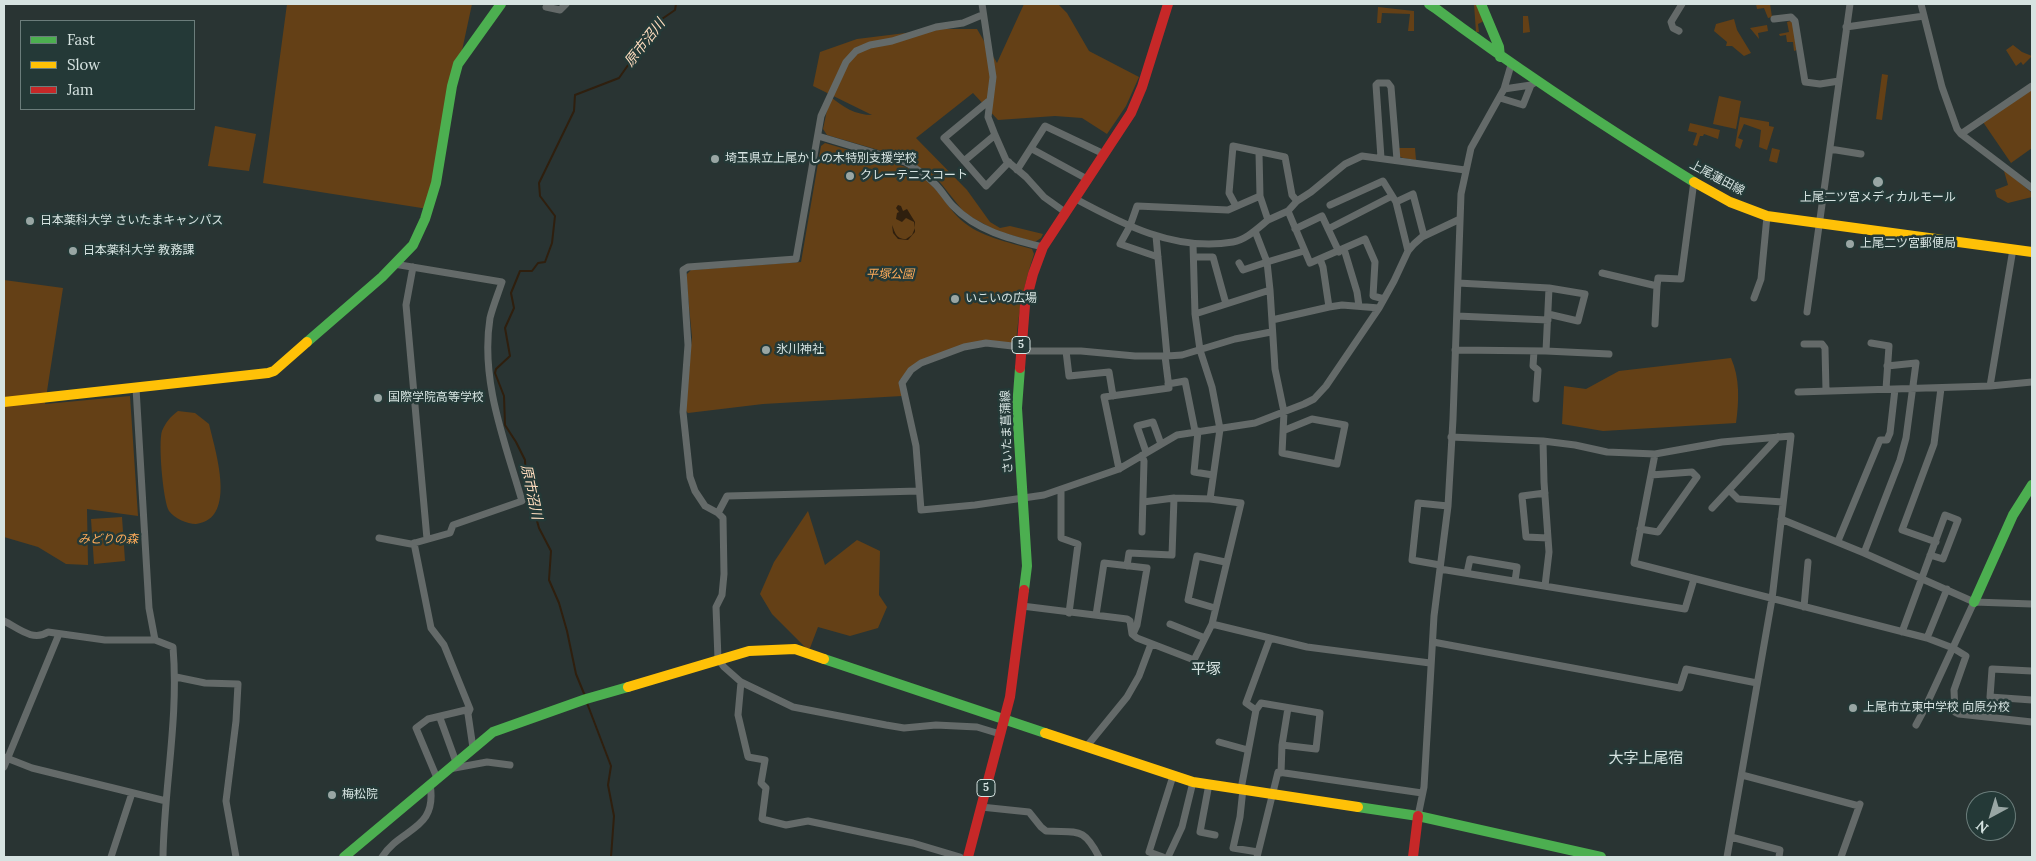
<!DOCTYPE html>
<meta charset="utf-8">
<style>
body{margin:0}
#map{position:relative;width:2036px;height:861px;overflow:hidden;background:#293433;font-family:Lora,serif}
canvas{display:block}
.frame{position:absolute;inset:0;border:5px solid #d6e3e1;pointer-events:none}
.legend{position:absolute;left:20px;top:20px;width:175px;height:90px;box-sizing:border-box;background:#243937;border:1px solid #6b7d7b;margin:0;padding:6px 9px;list-style:none;font-size:15px;color:#d6e3e1}
.legend li{display:flex;align-items:center;gap:10px;height:25px}
.legend b{width:25px;border:1px solid #6b7d7b}
.north{position:absolute;left:1966px;top:791px;width:50px;height:50px;box-sizing:border-box;background:#243937;border:1px solid #6b7d7b;border-radius:50%;rotate:219deg;font-size:14px;font-weight:700;line-height:20px;text-align:center;color:#d6e3e1}
.north::after{content:'';display:block;margin:auto;width:18px;height:22px;background:#99a6a4;clip-path:polygon(50% 0,100% 100%,50% 72%,0 100%)}
</style>
<div id="map">
<canvas width="2036" height="861"></canvas>
<div class="frame"></div>
<ul class="legend">
<li><b style="height:6px;background:#4caf50"></b>Fast</li>
<li><b style="height:6px;background:#ffc107"></b>Slow</li>
<li><b style="height:6px;background:#c62828"></b>Jam</li>
</ul>
<div class="north">N</div>
</div>
<script>
const context = document.querySelector('canvas').getContext('2d');
context.lineJoin = 'round';
function fillPath(path, color) { context.fillStyle = color; context.fill(path, 'evenodd'); }
function stroke(path, color, width, dash) { context.strokeStyle = color; context.lineWidth = width; context.lineCap = dash ? 'butt' : 'round'; context.setLineDash(dash || []); context.stroke(path); }
function write(font, color, halo, rows, align = 'center') {
  context.font = font + ' Lora,"Noto Sans JP",serif'; context.lineWidth = 5; context.setLineDash([]); context.textBaseline = 'middle'; context.strokeStyle = halo; context.fillStyle = color; for (const [text, x, y, turn = 0] of rows) {
    context.save(); context.translate(x, y); context.rotate((+turn || 0) * Math.PI / 180); context.textAlign = isNaN(turn) ? turn : align; if (halo) context.strokeText(text, 0, 0); context.fillText(text, 0, 0); context.restore();
  }
}
fillPath(new Path2D(`
 M287,4H472L428,209L263,183Z
 M1024,4H1058L1067,13L1089,51L1139,77L1126,106L1107,134L1082,118L1055,116L998,120L973,93L916,138L967,190L990,222L1000,228L1010,226L1043,234L1041,238L1035,242L997,231L973,218L963,211L939,181L906,158L827,135L823,129L830,96C842,107 856,115 872,115L813,86L820,52L857,39L938,29H977L997,63Z
 M1474,4H1476L1484,21L1478,24L1479,32H1476Z
 M1756,4H1770L1772,17L1768,18L1764,8L1757,9Z
 M1378,7L1414,11V31H1408L1410,14L1382,13L1381,23H1377Z
 M1523,16H1528L1530,32L1523,33Z
 M1734,19L1737,30L1751,53L1744,56L1732,46H1726L1727,42L1714,31L1716,24Z
 M1790,21L1793,23L1797,50L1794,51L1793,42H1787L1786,35L1780,36L1779,34L1789,32L1787,22Z
 M1767,25L1768,31L1758,33L1759,39L1750,28Z
 M2013,45L2022,52L2032,56L2023,65L2021,62L2016,66L2006,50Z
 M1882,74L1888,75L1882,120L1876,119Z
 M2032,89V148L2011,163L1983,122Z
 M1719,96L1741,101L1736,129L1713,124Z
 M1740,117L1769,122V126L1774,127L1767,150L1759,147L1761,130L1744,124L1738,138L1743,140L1740,149L1735,146Z
 M1690,123L1720,130L1718,139L1704,134L1703,136H1700L1697,146L1693,145L1697,133L1688,131Z
 M215,126L256,134L249,171L208,166Z
 M825,143L906,167C917,173 928,181 936,190C945,200 951,211 961,220C980,237 1008,242 1032,249L1034,254C1024,284 1018,313 1016,344L986,340L911,367L899,381L902,396L763,404L688,413L685,410L692,337L687,286V274L691,270L801,262L821,146Z
 M1399,148H1415L1416,160L1403,158L1399,156Z
 M1772,148L1780,150L1777,163L1769,161Z
 M2004,171H2006L2032,193V197L2008,203L1997,197L1995,190L2008,185Z
 M4,280L63,288L45,404L130,396L138,516L87,509L88,565L66,564L38,547L4,537Z
 M1731,358C1740,378 1739,401 1736,423L1603,431L1562,424L1564,386L1586,389L1619,371Z
 M178,411L195,413L209,424C215,450 238,519 196,524C187,524 174,518 169,511C163,501 158,442 162,431C166,422 170,417 178,411Z
 M808,511L825,565L857,540L880,551L879,595L887,607L878,628L850,636L818,627L810,648L807,649L772,614L760,594L774,562Z
 M122,517L125,561L94,564L91,519Z`), '#644016');
fillPath(new Path2D(`
 M898,205L901,206L903,211L907,209L915,222V232L908,240L898,239L893,233L892,225C895,231 895,239 906,239L912,235L915,228L914,222L906,218L902,222L896,219L897,213L899,212L896,208Z`), '#2f1f0e');
stroke(new Path2D(`
 M585,696L576,674L567,631L559,603L549,580L551,551L539,528L526,482L525,460L516,442L505,425L504,396L495,373L496,369L510,356L505,328L514,308L511,293L520,271H532L538,263L545,262L552,243L555,216L540,196L539,183L574,111L575,95L619,78L659,21L675,10L676,4
 M587,703L611,766L608,785L614,816L611,857`), '#2f1f0e', 2);
stroke(new Path2D(`
 M982,4L993,77L988,117L995,135L1006,160L1026,177L1044,197L1065,212
 M1921,4L1942,87L1957,129L1961,134L2032,188
 M546,7L560,10L566,4
 M982,15L963,23L936,27L892,41L870,45L856,51L846,62L821,116L796,259L688,267L683,270L688,345L683,412L690,477L695,491L705,506L718,513L723,518L724,574L722,595L716,607L718,659L724,667L741,682L793,707L886,725L904,728L936,725L977,727L1000,734
 M1774,19L1791,17L1795,21L1805,82L1820,84L1839,81
 M1846,27L1924,16
 M1679,31L1673,28L1671,22L1682,4
 M1504,89L1511,65
 M1500,98L1523,105L1531,85
 M990,100L944,138L986,186L1009,162
 M1961,134L2032,86
 M818,136L905,162C916,168 927,176 936,185C942,191 947,200 953,206C977,231 1011,239 1043,247
 M1032,149L1087,179
 M1830,149L1861,154
 M1381,158L1376,85L1378,83H1388L1391,87L1397,160
 M964,161L995,135
 M1017,170L1045,126L1104,154
 M1074,198C1122,224 1175,252 1233,242C1246,240 1258,228 1268,220L1260,196L1259,153
 M1396,202L1413,194L1424,236
 M1330,205L1383,181L1396,202L1408,251
 M1236,206L1229,193L1233,146L1285,157L1292,195L1297,201
 M1268,220L1288,211
 M1295,229L1322,216L1339,252
 M1328,229L1392,196
 M1255,231L1267,262L1304,251
 M1156,236L1167,356
 M1193,244L1195,314L1200,350L1212,387L1220,429L1210,499L1241,503L1212,624
 M1344,249L1357,292L1359,306
 M1158,257L1120,244L1130,226L1137,206L1228,210L1260,196
 M1194,257H1213L1226,304
 M413,267L406,305L427,539
 M1602,273L1657,286L1658,278L1681,279L1694,181
 M1270,290L1275,369L1284,412L1282,453L1337,464L1345,425L1312,419L1285,430
 M1754,298L1761,279L1767,216
 M1384,299L1373,296L1375,262L1365,239L1310,263L1288,211L1297,201L1311,192L1345,164L1362,156L1465,170
 M1329,307L1342,305L1379,308L1394,281L1408,251L1414,244L1422,237L1460,219
 M1807,312L1850,4
 M1195,314L1270,290L1267,262L1243,270L1239,263
 M1548,314L1578,321L1585,294L1549,288
 M1457,316L1548,320
 M1272,320L1329,307L1323,267L1320,259
 M1655,324L1657,286
 M1871,343L1889,346L1886,389
 M1804,344H1822L1825,348L1826,391
 M1021,347L986,343L964,347L921,363L911,370L902,383L916,446L921,510L975,505L1044,495L1119,469L1177,435L1255,423L1304,404L1314,399L1326,386L1379,308
 M1455,350L1546,351L1549,288L1458,283
 M1021,351H1081L1135,356H1167L1182,355L1235,339L1271,332
 M1066,351L1069,376L1109,372L1113,396
 M1534,351L1533,366L1538,370L1536,399
 M1546,351L1609,354
 M1168,384L1185,381L1195,431
 M1990,386L2013,249
 M136,388L149,608L155,640
 M1798,392L1990,386L2032,382
 M1198,431L1194,472L1213,475
 M1451,437L1543,441L1544,482L1549,552L1545,586
 M1543,441L1575,445L1607,452L1655,454L1722,442L1791,436L1772,599L1727,857
 M1146,452L1137,426L1153,422L1161,444
 M1655,454L1634,563L1927,638L1953,648L1966,656L1954,690L1955,712L1959,714L2032,722
 M1142,455L1144,461L1142,532
 M1119,469L1104,397L1169,388L1165,356
 M1061,490V538L1078,544L1069,613
 M1729,490L1738,499L1783,502
 M1545,493L1522,496L1526,537L1548,538
 M1143,502L1174,498
 M1712,508L1778,437
 M718,513L727,496L919,491
 M1781,519L1864,553L1900,460L1906,438L1916,363L1887,366
 M1640,529L1658,532L1697,477L1692,472L1651,475
 M379,538L411,544L450,533L453,525L522,501C505,442 480,381 490,318C493,306 498,294 502,282L394,264
 M1838,541L1880,440H1887L1890,433L1895,389
 M1936,542L1902,530L1934,444L1941,388
 M414,543L431,628L444,645L470,709L468,714L473,748
 M1864,553L1974,602L2032,604
 M1440,565L1412,560L1418,503L1448,506
 M1127,566L1129,553L1172,555L1174,498L1210,499
 M1440,569L1685,609L1694,579
 M1467,573L1470,559L1517,567L1515,581
 M1022,606L1127,619L1130,621L1132,634L1137,638L1194,660L1212,624L1307,647L1430,663
 M1804,607L1808,562
 M1215,608L1188,600L1197,556L1225,562
 M1096,615L1104,563L1147,568L1137,625L1133,634
 M4,621C18,628 33,642 48,632L105,640H155L173,647C179,718 164,787 163,857
 M1170,624L1205,638
 M1902,632L1945,515L1958,520L1943,559L1930,555
 M1927,638L1947,589
 M1433,642L1680,688L1686,669L1757,683
 M2032,671L1992,669L1990,697L2032,700
 M176,677L205,683L238,684L236,721L226,801L236,857
 M741,682L738,715L748,757L765,760L761,783L766,788L762,819L786,825L808,821L913,843L960,857
 M1256,710L1246,703L1270,638
 M440,718L456,762
 M1916,725L1924,710L1974,602
 M1219,742L1248,750
 M1087,746L1127,697L1139,676L1151,644
 M4,757L32,768L166,801
 M4,767L59,634
 M449,769L487,762L510,765
 M1281,773L1282,745L1288,708
 M1742,775L1859,806
 M437,778L416,728L428,719L470,709
 M1209,784L1200,832L1215,835
 M1241,789L1256,710L1261,703L1320,713L1316,749L1282,745
 M1243,789L1240,817L1233,848L1258,852
 M981,807L1029,812L1041,827L1046,831C1078,833 1083,826 1099,857
 M1418,816L1424,787L1434,616L1448,506L1453,419L1461,194L1471,148L1504,89L1531,85L1536,82
 M1731,837L1780,850L1779,857
 M111,857L132,793
 M382,857C401,827 438,831 430,784
 M1163,857L1149,852L1173,776
 M1168,857L1182,827L1193,782
 M1257,857L1278,772L1422,793
 M1841,857L1860,804`), '#646a69', 7);
stroke(new Path2D(`
 M1429,4L1435,8
 M1481,4L1499,47L1500,57
 M1435,8C1519,71 1605,127 1694,182
 M307,342L382,277L413,245L425,219L436,183L452,86L458,64L501,4
 M1020,368L1017,408L1027,566L1024,590
 M1974,602L2013,515L2032,485
 M824,659L1045,733
 M1358,807L1418,816L1601,857
 M344,857L493,732L586,699L628,687`), '#4caf50', 10);
stroke(new Path2D(`
 M1694,182L1730,202L1767,216L2032,252
 M4,402L268,373L274,371L307,342
 M628,687L749,651L795,649L824,659
 M1045,733L1193,782L1358,807`), '#ffc107', 10);
stroke(new Path2D(`
 M1020,368L1025,305L1033,274L1043,247L1131,113L1142,87L1168,4
 M968,857L1010,697L1024,590
 M1413,857L1418,816`), '#c62828', 10);
for (const [x, y, r, color] of [
 [715,159,5,"#99a6a4"],
 [850,176,5,"#99a6a4"],
 [1878,182,6,"#99a6a4"],
 [30,221,5,"#99a6a4"],
 [1850,244,5,"#99a6a4"],
 [73,251,5,"#99a6a4"],
 [955,299,5,"#99a6a4"],
 [766,350,5,"#99a6a4"],
 [378,398,5,"#99a6a4"],
 [1853,708,5,"#99a6a4"],
 [332,795,5,"#99a6a4"]
]) { const dot = new Path2D(); dot.arc(x, y, r, 0, 2 * Math.PI); context.fillStyle = color; context.fill(dot); stroke(dot, '#243937', 2); }
for (const [x, y, w] of [
 [1021,345,18],
 [986,788,18]
]) { const box = new Path2D(); box.roundRect(x - w / 2, y - 8.5, w, 17, 4); context.fillStyle = '#243937'; context.fill(box); stroke(box, '#d6e3e1', 1); }
write('bold 11px', '#d6e3e1', null, [
 ["5",1021,345],
 ["5",986,788]
]);
write('12px', '#d6e3e1', '#243937', [
 ["埼玉県立上尾かしの木特別支援学校",725,159],
 ["クレーテニスコート",860,176],
 ["上尾二ツ宮メディカルモール",1878,198,"center"],
 ["日本薬科大学 さいたまキャンパス",40,221],
 ["上尾二ツ宮郵便局",1860,244],
 ["日本薬科大学 教務課",83,251],
 ["いこいの広場",965,299],
 ["氷川神社",776,350],
 ["国際学院高等学校",388,398],
 ["上尾市立東中学校 向原分校",1863,708],
 ["梅松院",342,795]
], 'left');
write('12px', '#d6e3e1', '#243937', [
 ["上尾蓮田線",1717,178,28],
 ["さいたま菖蒲線",1007,432,-92]
]);
write('italic 12px', '#ffac5a', '#243937', [
 ["平塚公園",890,275],
 ["みどりの森",108,540]
]);
write('italic 14px', '#fedcbe', '#243937', [
 ["原市沼川",645,43,-52],
 ["原市沼川",531,492,78]
]);
write('15px', '#d6e3e1', '#243937', [
 ["平塚",1206,670],
 ["大字上尾宿",1646,759]
]);
</script>
